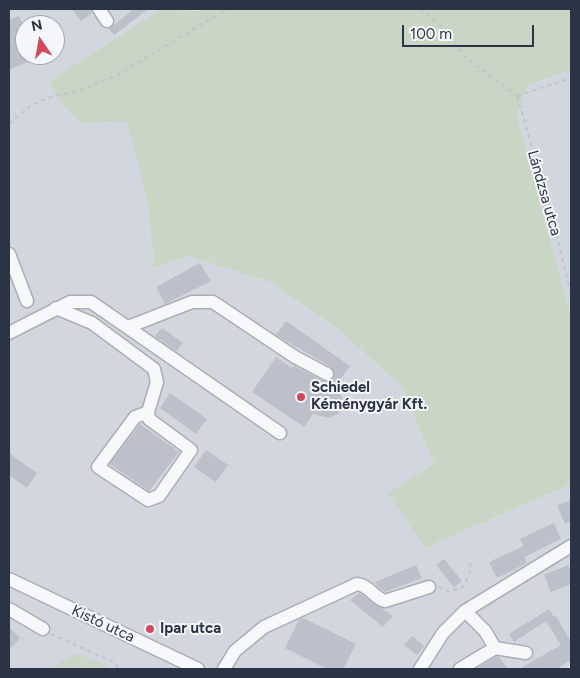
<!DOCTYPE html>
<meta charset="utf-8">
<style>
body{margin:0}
#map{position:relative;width:580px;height:678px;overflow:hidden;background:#e4e7ec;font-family:Figtree,sans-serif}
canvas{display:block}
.frame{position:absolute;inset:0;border:10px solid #2b3445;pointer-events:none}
.north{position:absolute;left:15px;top:15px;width:50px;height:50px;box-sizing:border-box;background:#f4f6f9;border:1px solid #a4a8b1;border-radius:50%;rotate:348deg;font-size:14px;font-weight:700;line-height:20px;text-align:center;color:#2b3445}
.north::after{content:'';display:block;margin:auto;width:18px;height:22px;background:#d1495b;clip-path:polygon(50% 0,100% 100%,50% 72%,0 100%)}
.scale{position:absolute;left:402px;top:25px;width:132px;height:22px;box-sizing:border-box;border:2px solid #2b3445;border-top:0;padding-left:6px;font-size:15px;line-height:18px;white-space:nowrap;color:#2b3445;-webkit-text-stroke:4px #f4f6f9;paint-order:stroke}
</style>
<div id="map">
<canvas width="580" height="678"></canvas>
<div class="frame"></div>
<div class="north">N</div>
<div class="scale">100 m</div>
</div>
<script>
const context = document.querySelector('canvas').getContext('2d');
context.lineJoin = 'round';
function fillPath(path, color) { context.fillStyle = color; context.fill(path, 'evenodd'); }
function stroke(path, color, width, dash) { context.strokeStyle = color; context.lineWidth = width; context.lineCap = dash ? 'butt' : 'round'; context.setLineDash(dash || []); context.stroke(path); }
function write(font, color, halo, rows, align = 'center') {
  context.font = font + ' Figtree,sans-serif'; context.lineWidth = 4; context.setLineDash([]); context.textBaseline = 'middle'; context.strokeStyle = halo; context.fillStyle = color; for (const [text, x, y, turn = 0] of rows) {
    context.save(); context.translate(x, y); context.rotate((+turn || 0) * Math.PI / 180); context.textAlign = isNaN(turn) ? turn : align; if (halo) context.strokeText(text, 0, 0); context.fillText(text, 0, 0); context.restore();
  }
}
fillPath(new Path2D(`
 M9,9H161L49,81L81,123L126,122L140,164L153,242L155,268L188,256L270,282L339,330L402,387L434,464L425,548L571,484V665L564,669H9ZM25,25H55V55H25Z
 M571,70V317L517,115L528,85Z`), '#d2d6de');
fillPath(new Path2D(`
 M161,9L199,11L202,9H571V70L528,85L517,115L571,317V484L425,548L388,493L434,464L402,387L339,330L270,282L188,256L154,268C152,218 142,170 126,122L81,123L63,105L49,81Z
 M76,654L104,664L109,669H49Z`), '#c9d6c5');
fillPath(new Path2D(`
 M72,9H91L92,13L81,21Z
 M134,9H148L114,35L109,29Z
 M19,16L25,30V55H44L9,70V20Z
 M200,263L211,281L165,304L156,287Z
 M286,321L350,366L336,385L341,388L339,391L344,403L338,414L329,418L313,414L304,427L252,392L276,357L292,368L294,366L324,381H331L334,377L335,373L331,367L276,335Z
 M162,328L183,343L176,351L155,336Z
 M170,393L207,419L196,434L160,408Z
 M140,424L179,452L149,491L110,464Z
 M206,450L228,465L216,482L194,467Z
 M9,453L37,473L27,488L9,475Z
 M571,500V521L565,524L557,505Z
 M554,523L561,539L524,557L527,563L497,578L489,562L524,546L520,539Z
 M444,559L462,581L454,587L436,565Z
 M416,565L422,578L385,592L377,586L375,582Z
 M568,565L571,573V584L551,592L544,575Z
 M359,593L393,616L383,627L350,600Z
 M549,609L554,617L556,616L571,642V660L556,669H519L561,645L546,621L514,642L509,634Z
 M303,618L356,644L343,669H327L285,648L299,620Z
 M9,627L20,638L9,650Z
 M412,636L424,646L417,655L404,645Z
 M497,656L499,657L508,669H476Z`), '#bbc0ca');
const minor = new Path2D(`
 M99,9L107,21
 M9,254L27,301
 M56,308L92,323L154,369L157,382L148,412L149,419L191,450L159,496L148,500L98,467L135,417L148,412
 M128,327L192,302H213L295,357L327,374
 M9,333L70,302H91L280,433
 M9,579L198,669
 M9,609L43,629
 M465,611L485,631L495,648L526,653
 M224,669L235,651L264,627L357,584C369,585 374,598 385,601L429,587
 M420,669L443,633L465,611L571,546
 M460,669L495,648`);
stroke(minor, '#a9aeb7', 15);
stroke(new Path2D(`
 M420,9L444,29L467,59L517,96
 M517,96L549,204L570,290
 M517,96L571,78
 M9,124L29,107L47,98L85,89L117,75L227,9
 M439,587L449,592L463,587L471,570L470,563
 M51,634L113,662L119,669`), '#c2c5cb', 2, [4, 4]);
stroke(minor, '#f7f8fa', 12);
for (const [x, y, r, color] of [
 [301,397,5,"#d1495b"],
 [150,629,5,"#d1495b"]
]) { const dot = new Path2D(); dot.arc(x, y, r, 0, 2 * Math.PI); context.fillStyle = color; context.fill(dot); stroke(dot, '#f4f6f9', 2); }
write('15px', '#2b3445', '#f4f6f9', [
 ["Lándzsa utca",544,193,74],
 ["Kistó utca",103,624,25]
]);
write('bold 15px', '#2b3445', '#f4f6f9', [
 ["Schiedel",311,388],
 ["Kéménygyár Kft.",311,405],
 ["Ipar utca",160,629]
], 'left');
</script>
